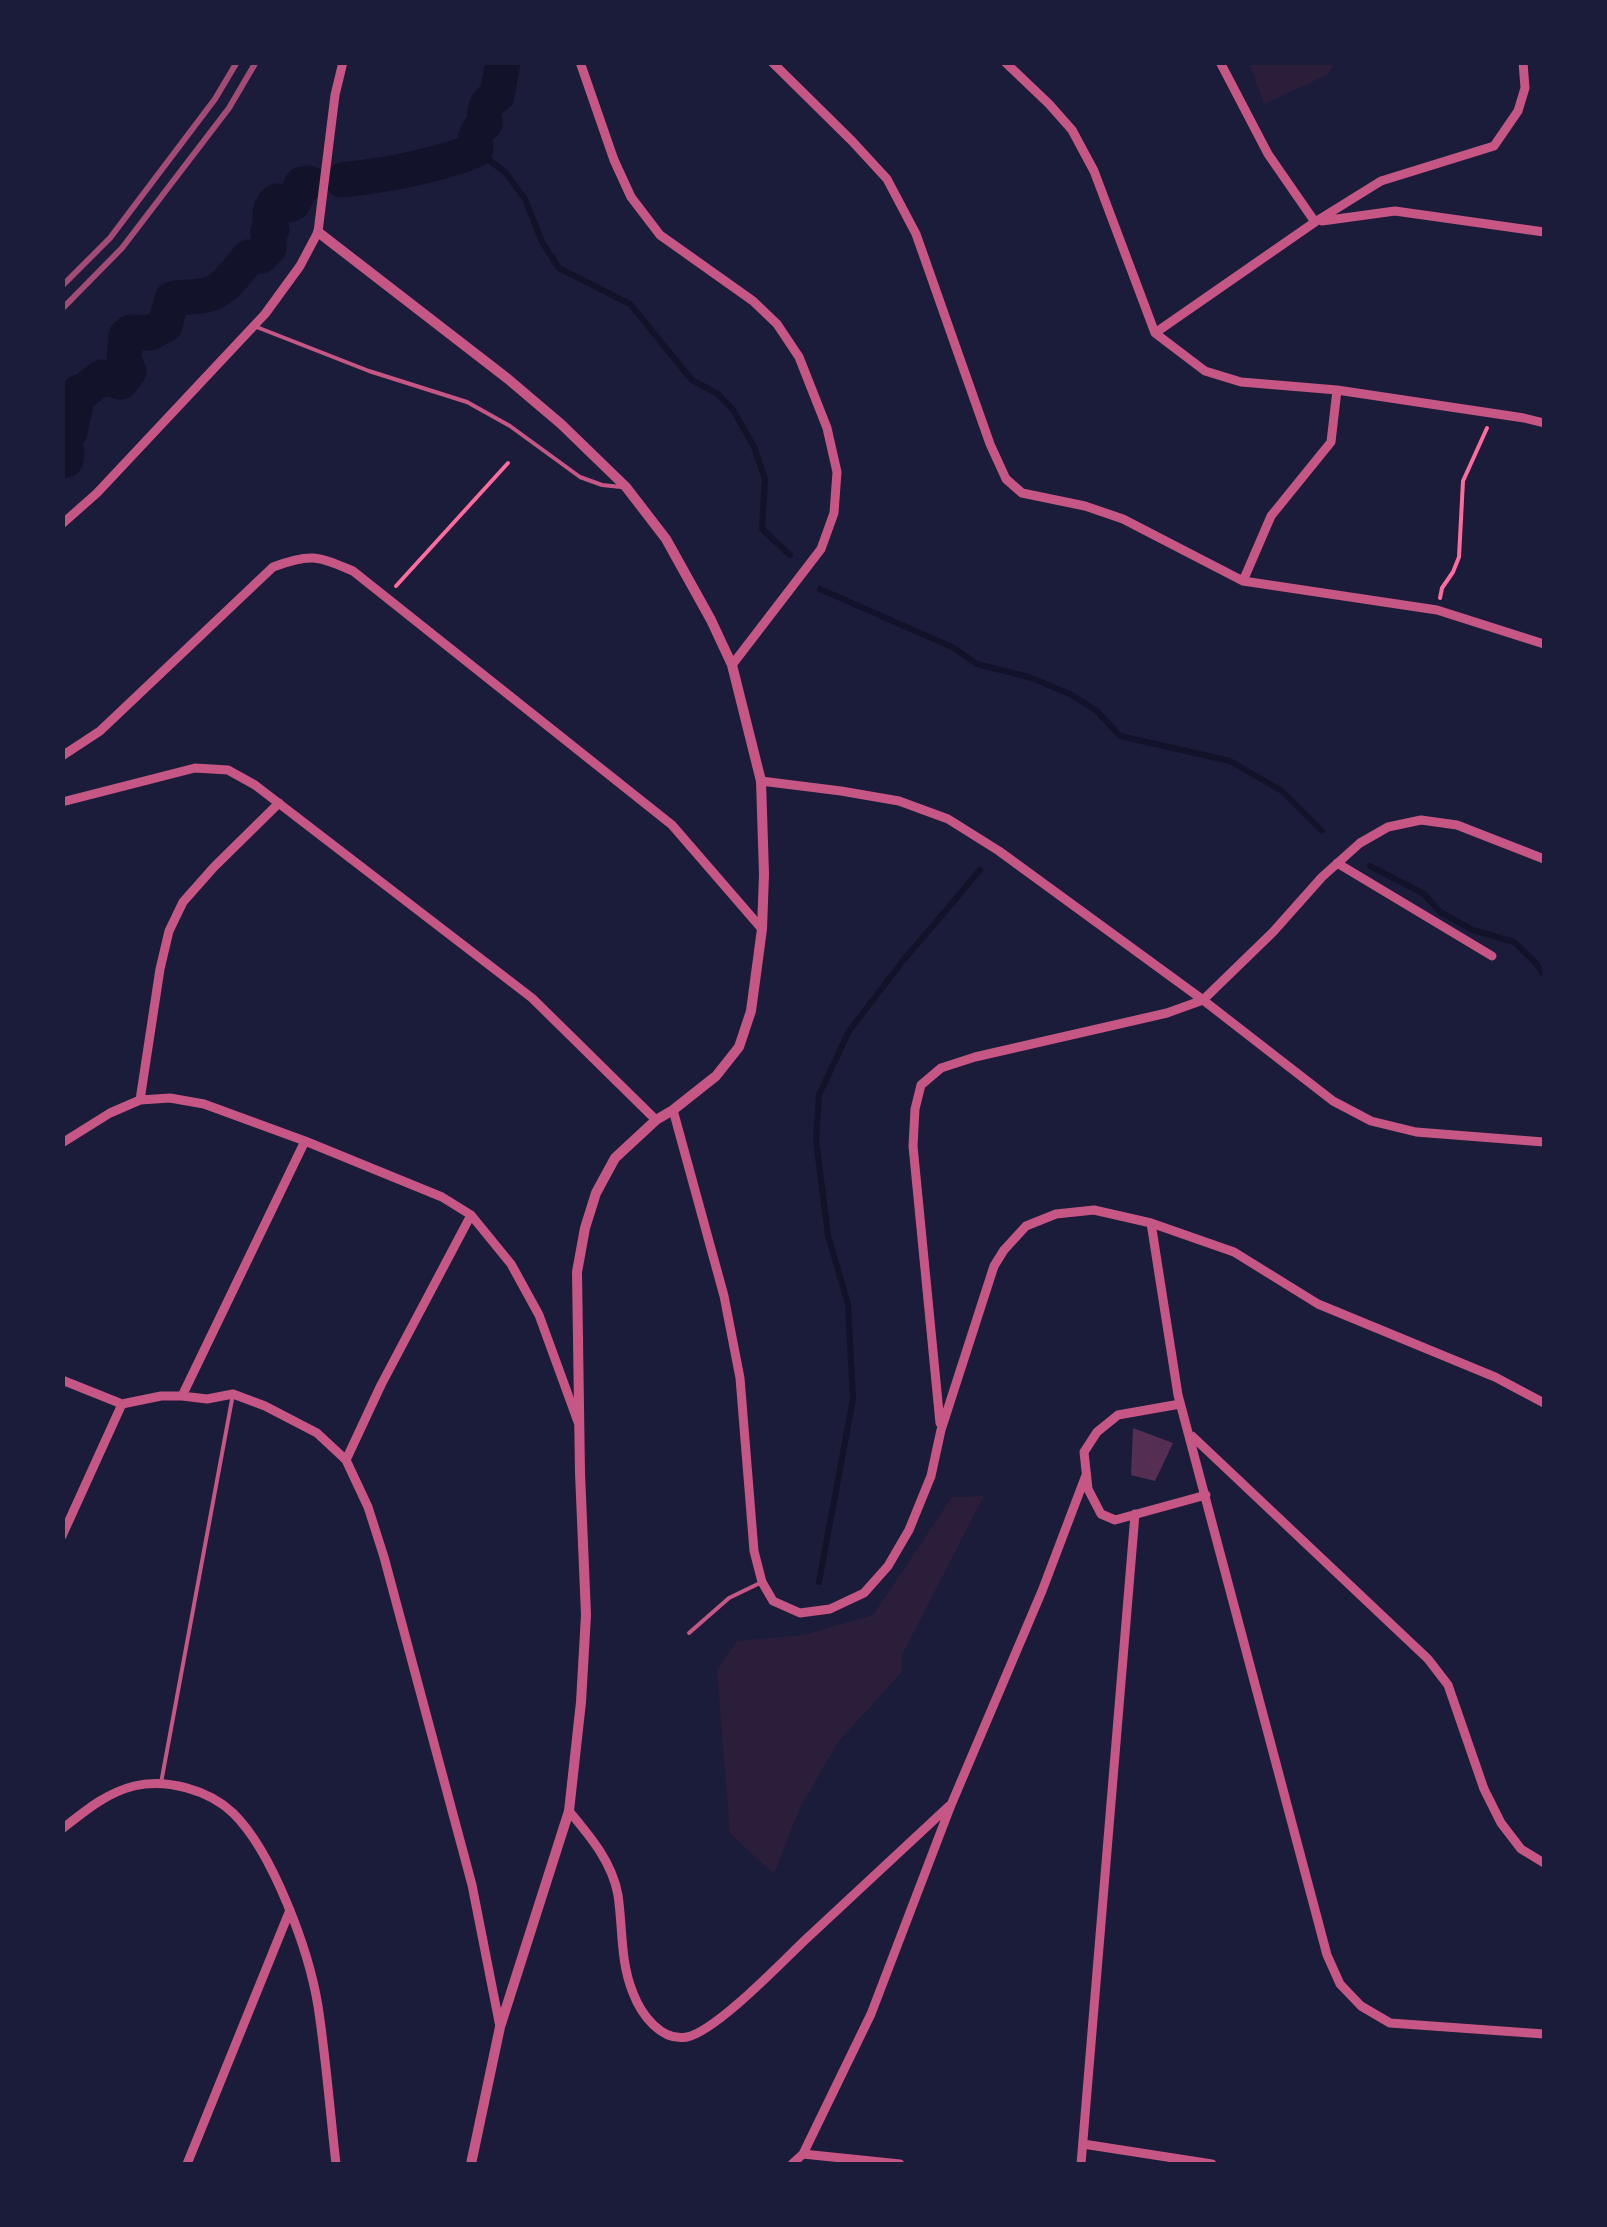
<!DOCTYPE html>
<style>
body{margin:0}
#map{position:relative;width:1607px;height:2227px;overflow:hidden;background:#1b1b3a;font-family:"Open Sans",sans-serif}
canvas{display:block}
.frame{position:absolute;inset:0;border:65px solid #1b1b3a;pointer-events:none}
</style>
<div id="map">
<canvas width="1607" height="2227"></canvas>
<div class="frame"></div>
</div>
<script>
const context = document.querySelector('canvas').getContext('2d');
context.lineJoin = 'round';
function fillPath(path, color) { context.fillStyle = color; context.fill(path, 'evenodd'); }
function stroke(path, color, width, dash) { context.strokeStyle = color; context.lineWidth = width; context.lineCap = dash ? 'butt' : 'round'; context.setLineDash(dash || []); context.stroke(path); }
fillPath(new Path2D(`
 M1249,63V62L1335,63L1327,75L1264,104Z
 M984,1496L902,1655L901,1673L838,1742L799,1810L774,1874L730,1834L717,1670L737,1641L803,1635L873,1615L952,1497Z`), '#2a1e3b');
stroke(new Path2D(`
 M476,150L506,173L525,199L542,242L559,268L630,304L692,380L718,394L733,410L754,447L765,479L762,529L790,555
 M820,589L952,647L977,664L1029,677L1070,694L1097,711L1120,736L1230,761L1282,791L1322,831
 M1370,866L1424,894L1440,912L1473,930L1514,942L1536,963L1544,975
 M819,1582L853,1399L848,1304L828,1235L816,1140L819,1095L849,1031L902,962L980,870`), '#12122b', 6);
stroke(new Path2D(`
 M342,180C388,175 433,167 476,150C474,138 476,131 485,123C483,109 486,103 497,95L503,62
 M62,461L66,460L67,451L64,442L70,432L79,392H83L102,377L121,382L129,371L124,360L126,336L131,332L150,333L165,325L172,299C184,296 195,298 206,295C225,291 237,271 249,257L261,256L269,248L268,231L272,230C269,219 268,208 277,201L289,205L293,203L302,184L309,183`), '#12122b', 35);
fillPath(new Path2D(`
 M1133,1428L1173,1443L1155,1481L1131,1475Z`), '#542f53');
stroke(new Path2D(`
 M396,586L508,463
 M1440,598L1442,588L1453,572L1459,557L1463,481L1487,428`), '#ff6b9d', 4);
stroke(new Path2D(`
 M254,326L369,371L467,402L510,426L580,477L602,485L621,487
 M689,1633L729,1598L762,1582
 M161,1783L233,1394`), '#c65784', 4);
stroke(new Path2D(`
 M580,62L614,160L631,197L660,235L753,301L777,324L799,357L827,428L837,472L834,513L821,549L732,665
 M772,62L852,141L887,179L916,234L990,444L1006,479L1022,493L1085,506L1123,519L1243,581L1437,610L1544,644
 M1005,62L1049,104L1072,130L1094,171L1155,333L1205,371L1241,382L1337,390L1524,418L1544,423
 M1220,62L1268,154L1315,222
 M1322,221L1395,211L1544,232
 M1155,333L1315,222L1381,181L1494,146L1518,111L1525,88L1523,62
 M62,524L97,493L265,314L300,266L318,232L335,95L343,62
 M1243,581L1271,516L1331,442L1337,390
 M62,756L100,731L273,567C311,553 317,556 353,571L672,825L762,929
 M761,781L841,791L899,801L948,819L999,851L1203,1000L1333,1101L1371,1121L1416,1132L1544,1142
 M62,802L195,768L228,770L255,785L532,998L656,1120
 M1337,863L1492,956
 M140,1100L160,969L169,931L183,902L214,867L279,803
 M673,1110L724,1296L740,1378L754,1551L762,1582L773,1601L800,1613L830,1609L864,1593L888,1566L909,1530L931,1476L941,1430L994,1266L1004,1250L1026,1226L1056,1214L1094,1210L1151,1223L1234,1252L1318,1304L1495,1377L1544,1403
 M62,1143L110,1113L140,1100L170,1098L204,1104L305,1141L442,1197L471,1215L511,1264L539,1315L578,1422
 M1151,1223L1178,1395L1327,1955L1340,1984L1361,2006L1390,2023L1544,2034
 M62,1380L122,1404
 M182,1396L305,1141
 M1180,1404L1118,1415L1097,1432L1084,1452L1088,1489L1101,1514L1115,1520L1206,1495
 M940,1423L913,1146L915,1109L921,1085L941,1068L975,1057L1167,1013L1203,1000L1273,932L1322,877L1360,843L1388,827L1421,820L1457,825L1544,859
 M1192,1436L1428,1659L1448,1685L1484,1789L1501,1823L1521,1849L1544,1863
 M346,1460L381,1385L471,1215
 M62,1536L122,1404L161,1396H182L207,1399L233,1394L265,1406L317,1433L346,1460L368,1507L384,1557L472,1885L500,2027
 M569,1811C590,1836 612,1862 618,1895C623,1929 620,1961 633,1993C641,2014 661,2042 687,2037C716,2031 781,1963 804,1941C852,1896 901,1851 949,1806
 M62,1829C85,1811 106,1793 134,1786C166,1778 209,1790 233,1813C273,1852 309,1951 318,2006C326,2058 330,2112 336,2164
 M1083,2144L1212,2164
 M803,2154L900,2164
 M187,2164L290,1910
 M792,2164L803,2154L871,2014L951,1805L1042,1591L1086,1475
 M1081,2164L1135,1514`), '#c65784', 9);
stroke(new Path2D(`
 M318,232L508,379L561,424L626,487L666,539L711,620L732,665L761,781L764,874L762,929L751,1011L739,1047L716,1076L673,1110L656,1120L615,1158L596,1193L585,1228L577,1272L580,1473L586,1615L581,1702L569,1811L500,2027L471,2164`), '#c65784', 10);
stroke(new Path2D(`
 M62,286L110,238L215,99L237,62
 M62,309L122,248L229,108L256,62`), '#a44b75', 6);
</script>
